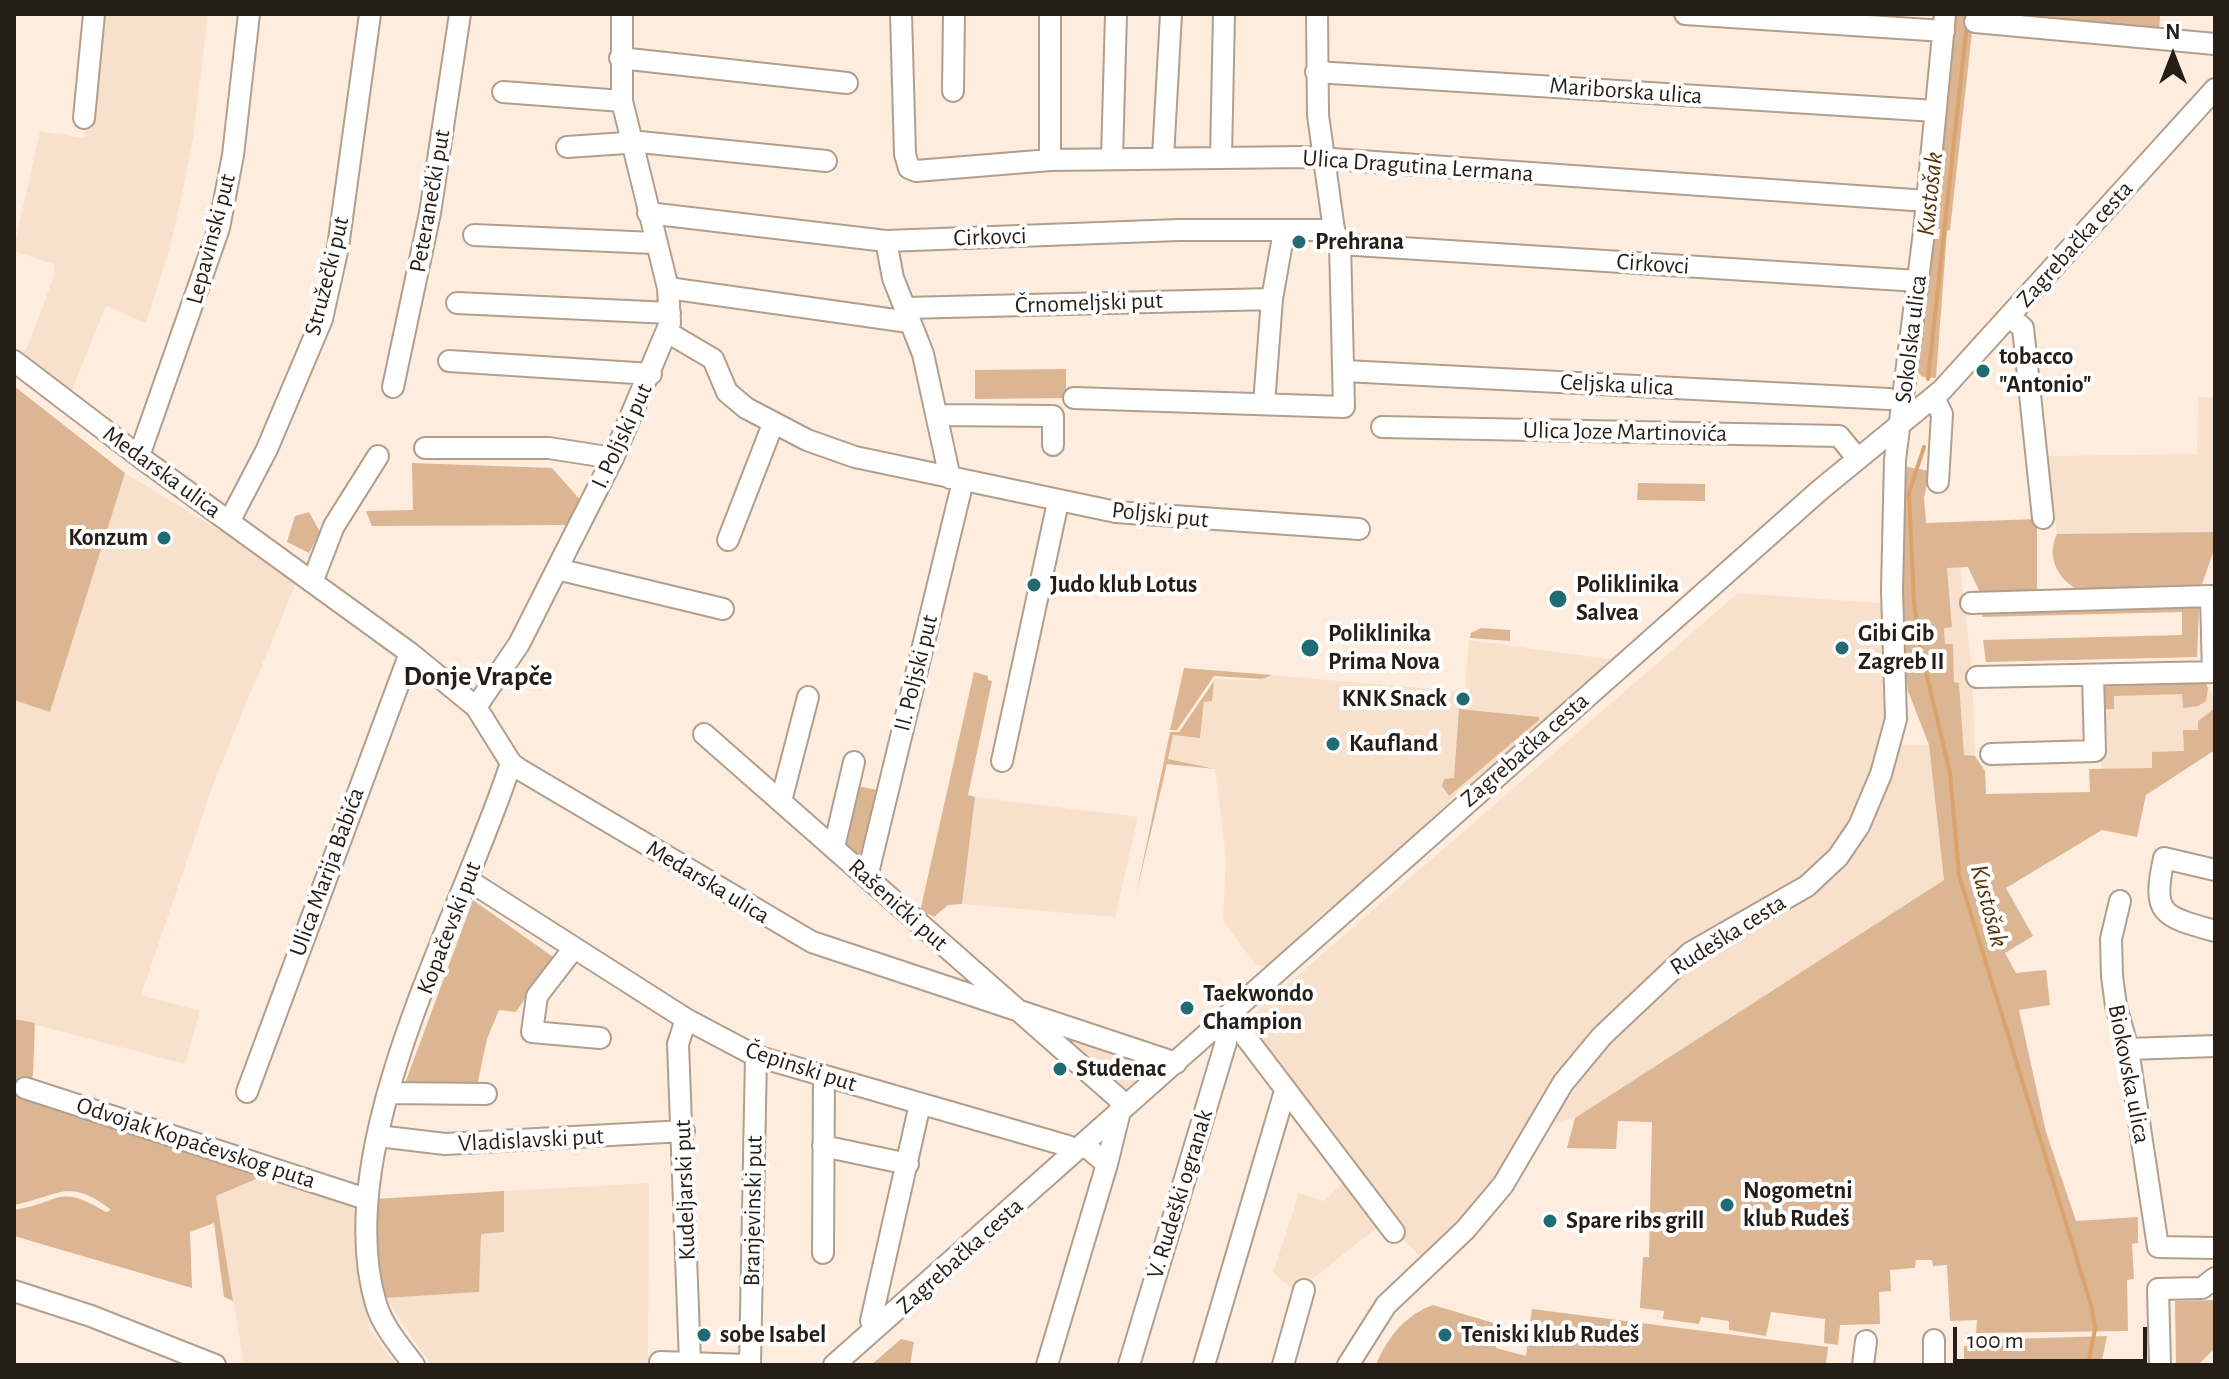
<!DOCTYPE html>
<meta charset="utf-8">
<style>
body{margin:0}
#map{position:relative;width:2229px;height:1379px;overflow:hidden;background:#feedde;font-family:"Alegreya Sans",sans-serif}
canvas{display:block}
.frame{position:absolute;inset:0;border:16px solid #251e17;pointer-events:none}
.north{position:absolute;left:2133px;top:16px;width:80px;height:80px;-webkit-text-stroke:6px #fff;paint-order:stroke;rotate:0deg;font-size:22px;font-weight:700;line-height:32px;text-align:center;color:#251e17}
.north::after{content:'';display:block;margin:auto;width:28px;height:36px;background:#251e17;clip-path:polygon(50% 0,100% 100%,50% 72%,0 100%)}
.scale{position:absolute;left:1953px;top:1327px;width:194px;height:36px;box-sizing:border-box;border:4px solid #251e17;border-top:0;padding-left:10px;font-size:24px;line-height:28px;white-space:nowrap;color:#251e17;-webkit-text-stroke:6px #fff;paint-order:stroke}
</style>
<div id="map">
<canvas width="2229" height="1379"></canvas>
<div class="frame"></div>
<div class="north">N</div>
<div class="scale">100 m</div>
</div>
<script>
const context = document.querySelector('canvas').getContext('2d');
context.lineJoin = 'round';
function fillPath(path, color) { context.fillStyle = color; context.fill(path, 'evenodd'); }
function stroke(path, color, width, dash) { context.strokeStyle = color; context.lineWidth = width; context.lineCap = dash ? 'butt' : 'round'; context.setLineDash(dash || []); context.stroke(path); }
function write(font, color, halo, rows, align = 'center') {
  context.font = font + ' "Alegreya Sans",sans-serif'; context.lineWidth = 8; context.setLineDash([]); context.textBaseline = 'middle'; context.strokeStyle = halo; context.fillStyle = color; for (const [text, x, y, turn = 0] of rows) {
    context.save(); context.translate(x, y); context.rotate((+turn || 0) * Math.PI / 180); context.textAlign = isNaN(turn) ? turn : align; if (halo) context.strokeText(text, 0, 0); context.fillText(text, 0, 0); context.restore();
  }
}
fillPath(new Path2D(`
 M96,14H208L193,138L182,195L170,247L146,323L106,306L70,395L19,355L27,348L54,276V264L14,251V247L40,131L84,138Z
 M2198,397H2215V532L2057,534L2047,456L2197,454Z
 M125,473L298,578L215,779L141,995L200,1011L185,1064L14,1019V700L50,712Z
 M1960,567L1972,668L1975,756H1964L1959,683H1954L1953,644L1945,645L1944,628L1952,626L1947,568Z
 M1738,593L1893,604L1888,716L1882,745H1929L1944,880L1575,1118L1528,1128L1475,1207L1422,1258L1385,1221L1296,1292L1273,1273L1299,1193L1324,1201L1350,1176L1243,1023Z
 M1469,640L1615,660L1450,801L1355,890L1321,915L1275,962L1266,967L1255,964L1223,921L1226,858L1215,769L1168,759L1173,735L1200,738L1205,701L1212,700L1214,679L1257,680L1258,674L1469,692V688L1465,687Z
 M2205,682L2215,698V737L2119,797L2101,769L2100,697Z
 M975,797L1138,817L1115,917L962,904Z
 M1041,1023L1145,1061L1149,1073L1124,1094Z
 M271,1173L357,1200L369,1329L396,1365H244L216,1196Z
 M649,1183L648,1365H431L385,1298L479,1292L481,1233L504,1231V1191Z`), '#f7e1cd');
fillPath(new Path2D(`
 M1952,14H1974L1950,230L1947,231L1936,378L1922,377L1915,368L1933,235V239H1939L1940,229H1932Z
 M1977,14H2160L2159,35Z
 M1066,369V398L975,399V370Z
 M14,386L125,473L50,712L14,700Z
 M412,463L552,468L583,503L572,525L372,526L366,511L413,510Z
 M1902,466L1930,471L1924,498L1926,523L2037,519V596L1982,597L1968,567L1947,568L1952,627L1944,628L1945,644H1953L1954,682L1959,683L1964,755L1975,756L1985,771L1986,794L2090,792L2089,769L2152,768V752L2184,751L2183,730H2198V721L2215,708V750L2146,795L2137,837L2102,830L2006,888L2033,936L2005,953L2016,973L2046,970L2050,1005L2019,1010L2046,1132L2076,1221L2138,1217V1243L2132,1244L2134,1279L2127,1280L2128,1331L1976,1333L1977,1320L1950,1321L1947,1265L1933,1266L1932,1260H1916L1915,1268L1890,1270L1891,1291L1879,1292L1880,1324L1840,1325L1838,1345L1824,1343L1825,1319L1771,1312L1766,1336L1729,1330V1321L1701,1317L1699,1324L1663,1319L1664,1311L1640,1308L1643,1257H1649L1652,1122L1618,1121L1616,1149L1567,1148L1575,1118L1944,880L1929,745L1908,691L1900,623Z
 M1638,483L1705,484V501L1637,500Z
 M309,512L320,532L309,553L287,542L295,516Z
 M2215,532V547L2200,590L2081,591C2059,582 2045,557 2057,534Z
 M2201,600L2207,608L2199,609L2197,657L1986,662L1983,640L2182,635V612L1982,617L1984,607Z
 M1481,628L1510,630V641L1470,638L1471,633Z
 M1184,668L1272,675L1262,679L1214,676L1177,730H1170Z
 M974,672L988,676V680L992,681L968,795L975,797L962,904L948,905L934,917L929,914L919,916Z
 M1214,681L1212,701L1204,702L1200,738L1173,735L1168,759L1215,769L1167,764L1136,895L1170,732H1179Z
 M2110,681L2205,682L2208,688L2206,701L2198,706L2183,708L2182,694L2114,696V709H2104L2102,685Z
 M1459,709L1539,717V720L1449,796L1442,786L1444,779L1454,778Z
 M853,785L882,791L865,857L844,848Z
 M473,900L553,957L516,1012L499,1010L487,1039L477,1086H404Z
 M14,1019L35,1023L33,1075L29,1085L14,1082Z
 M14,1089L261,1177L216,1196L233,1301L224,1297L214,1223L190,1232L192,1288L14,1236V1210C62,1202 58,1183 106,1212L111,1210C69,1177 59,1196 14,1205Z
 M504,1191V1232L481,1234L479,1292L385,1298C368,1276 375,1226 375,1199Z
 M2215,1300V1348L2198,1365H2176L2175,1301Z
 M1433,1305L1497,1324L1496,1348L1526,1356L1532,1309L1828,1347L1826,1365H1376C1387,1338 1405,1315 1433,1305Z
 M2107,1336L2101,1365H1964V1346H1975L1976,1340Z
 M901,1339L914,1342L910,1365H871Z`), '#dcb593');
stroke(new Path2D(`
 M1928,379L1968,14
 M1924,447L1909,493L1914,602L1920,647L1950,773L1959,875L2092,1308L2095,1329L2088,1365`), '#dba26c', 4);
const minor = new Path2D(`
 M901,14L905,154L909,168L916,171L1050,160L1304,157L1927,201
 M1685,14L1944,31
 M1975,22L2215,44
 M620,58L847,83
 M1316,72L1936,111
 M953,91L954,14
 M503,92L622,101
 M84,118L94,14
 M567,147L640,142L826,161
 M1163,157L1171,14
 M1221,157L1224,14
 M1112,158L1116,14
 M1050,160V14
 M648,213L886,241L1179,230H1334
 M474,235L654,243
 M886,241L893,278L923,354L950,478
 M1340,244L1918,281
 M668,288L909,322
 M457,303L670,313
 M905,308L1272,299
 M2010,317L2023,328L2043,518
 M667,332L713,359L727,392L746,408L807,440L855,457L1116,512L1359,529
 M14,361L144,460L410,653L476,707L511,763L519,769L812,942L1176,1063
 M449,361L651,374
 M1345,371L1889,399
 M393,387L430,213L460,14
 M1074,398L1344,407L1340,244L1334,230L1318,115L1317,14
 M1934,398L1942,414L1938,482
 M1264,404L1272,299L1284,231
 M939,415L1053,416V445
 M1382,427L1839,436L1858,459
 M425,448H549L613,458
 M139,456L219,228L233,155L249,14
 M229,522L267,449L322,319L338,247L370,14
 M728,540L773,424
 M557,569L723,609
 M313,580L334,526L378,456
 M1971,603L2211,596L2213,672
 M1977,677L2215,672
 M476,707L519,644L613,458L670,323L668,288L622,101V14
 M704,734L1119,1099L1121,1107L1107,1164L1083,1144
 M1991,754L2095,751L2093,675
 M1002,761L1058,502
 M781,801L808,697
 M834,847L854,762
 M2215,870L2164,858C2152,914 2161,916 2215,931
 M867,877L963,481
 M468,880L686,1019L756,1056L1068,1146L1073,1153
 M2120,901L2111,939L2112,976L2116,1006L2128,1049L2158,1247L2215,1248
 M574,948L537,996L532,1032L600,1038
 M1229,1015L1394,1232
 M686,1019L678,1044L690,1362
 M2128,1049L2215,1046
 M25,1088L366,1199
 M247,1092L410,653
 M388,1093L486,1094
 M378,1136L445,1144L684,1131
 M823,1146L908,1164
 M823,1253L824,1076
 M14,1291L91,1316L215,1365
 M871,1321L920,1104
 M660,1362L746,1365
 M414,1365C400,1346 383,1327 376,1304C329,1145 462,915 511,763
 M750,1365L756,1056
 M834,1365L1820,490L1942,390L2215,89
 M1047,1365L1107,1164
 M1129,1365L1226,1042L1220,1023
 M1204,1365L1285,1091
 M1283,1365L1304,1290
 M1348,1365L1386,1305L1465,1230L1503,1185L1563,1083L1602,1036L1690,953L1807,886L1838,857L1859,826L1881,774L1896,719L1892,590L1895,460L1924,232L1945,14
 M1863,1365L1866,1341
 M1934,1365V1340
 M2160,1365L2158,1289L2202,1288L2215,1278`);
stroke(minor, '#b29e8c', 24);
stroke(minor, '#fff', 20);
for (const [x, y, r, color] of [
 [1299,242,8,"#216b75"],
 [1983,371,8,"#216b75"],
 [164,538,8,"#216b75"],
 [1034,585,8,"#216b75"],
 [1558,599,10,"#216b75"],
 [1310,648,10,"#216b75"],
 [1842,648,8,"#216b75"],
 [1463,699,8,"#216b75"],
 [1333,744,8,"#216b75"],
 [1187,1008,8,"#216b75"],
 [1060,1069,8,"#216b75"],
 [1727,1205,8,"#216b75"],
 [1550,1221,8,"#216b75"],
 [704,1335,8,"#216b75"],
 [1445,1335,8,"#216b75"]
]) { const dot = new Path2D(); dot.arc(x, y, r, 0, 2 * Math.PI); context.fillStyle = color; context.fill(dot); stroke(dot, '#fff', 3); }
write('24px', '#251e17', '#fff', [
 ["Mariborska ulica",1626,91,4],
 ["Ulica Dragutina Lermana",1418,166,4],
 ["Peteranečki put",430,201,-80],
 ["Cirkovci",990,237,-2],
 ["Lepavinski put",211,239,-75],
 ["Zagrebačka cesta",2075,244,-48],
 ["Cirkovci",1653,264,4],
 ["Stružečki put",327,276,-76],
 ["Črnomeljski put",1089,303,-2],
 ["Sokolska ulica",1911,339,-83],
 ["Celjska ulica",1617,385,3],
 ["Ulica Joze Martinovića",1625,432,1],
 ["I. Poljski put",622,436,-65],
 ["Medarska ulica",162,472,36],
 ["Poljski put",1160,515,6],
 ["II. Poljski put",916,673,-76],
 ["Zagrebačka cesta",1525,750,-41],
 ["Ulica Marija Babića",327,872,-70],
 ["Medarska ulica",708,882,31],
 ["Rašenički put",898,905,42],
 ["Kopačevski put",449,928,-69],
 ["Rudeška cesta",1728,935,-32],
 ["Čepinski put",801,1067,18],
 ["Biokovska ulica",2129,1074,79],
 ["Vladislavski put",531,1140,-3],
 ["Odvojak Kopačevskog puta",196,1143,18],
 ["Kudeljarski put",685,1190,-92],
 ["V. Rudeški ogranak",1180,1194,-73],
 ["Branjevinski put",753,1211,-89],
 ["Zagrebačka cesta",960,1256,-42]
]);
write('bold 24px', '#251e17', '#fff', [
 ["Prehrana",1315,242],
 ["tobacco",1999,357],
 ["\"Antonio\"",1999,385],
 ["Konzum",148,538,"right"],
 ["Judo klub Lotus",1050,585],
 ["Poliklinika",1576,585],
 ["Salvea",1576,613],
 ["Poliklinika",1328,634],
 ["Prima Nova",1328,662],
 ["Gibi Gib",1858,634],
 ["Zagreb II",1858,662],
 ["KNK Snack",1447,699,"right"],
 ["Kaufland",1349,744],
 ["Taekwondo",1203,994],
 ["Champion",1203,1022],
 ["Studenac",1076,1069],
 ["Nogometni",1743,1191],
 ["klub Rudeš",1743,1219],
 ["Spare ribs grill",1566,1221],
 ["sobe Isabel",720,1335],
 ["Teniski klub Rudeš",1461,1335]
], 'left');
write('italic 26px', '#593307', '#fff', [
 ["Kustošak",1930,194,-84],
 ["Kustošak",1989,906,75]
]);
write('bold 28px', '#251e17', '#fff', [
 ["Donje Vrapče",478,677]
]);
</script>
